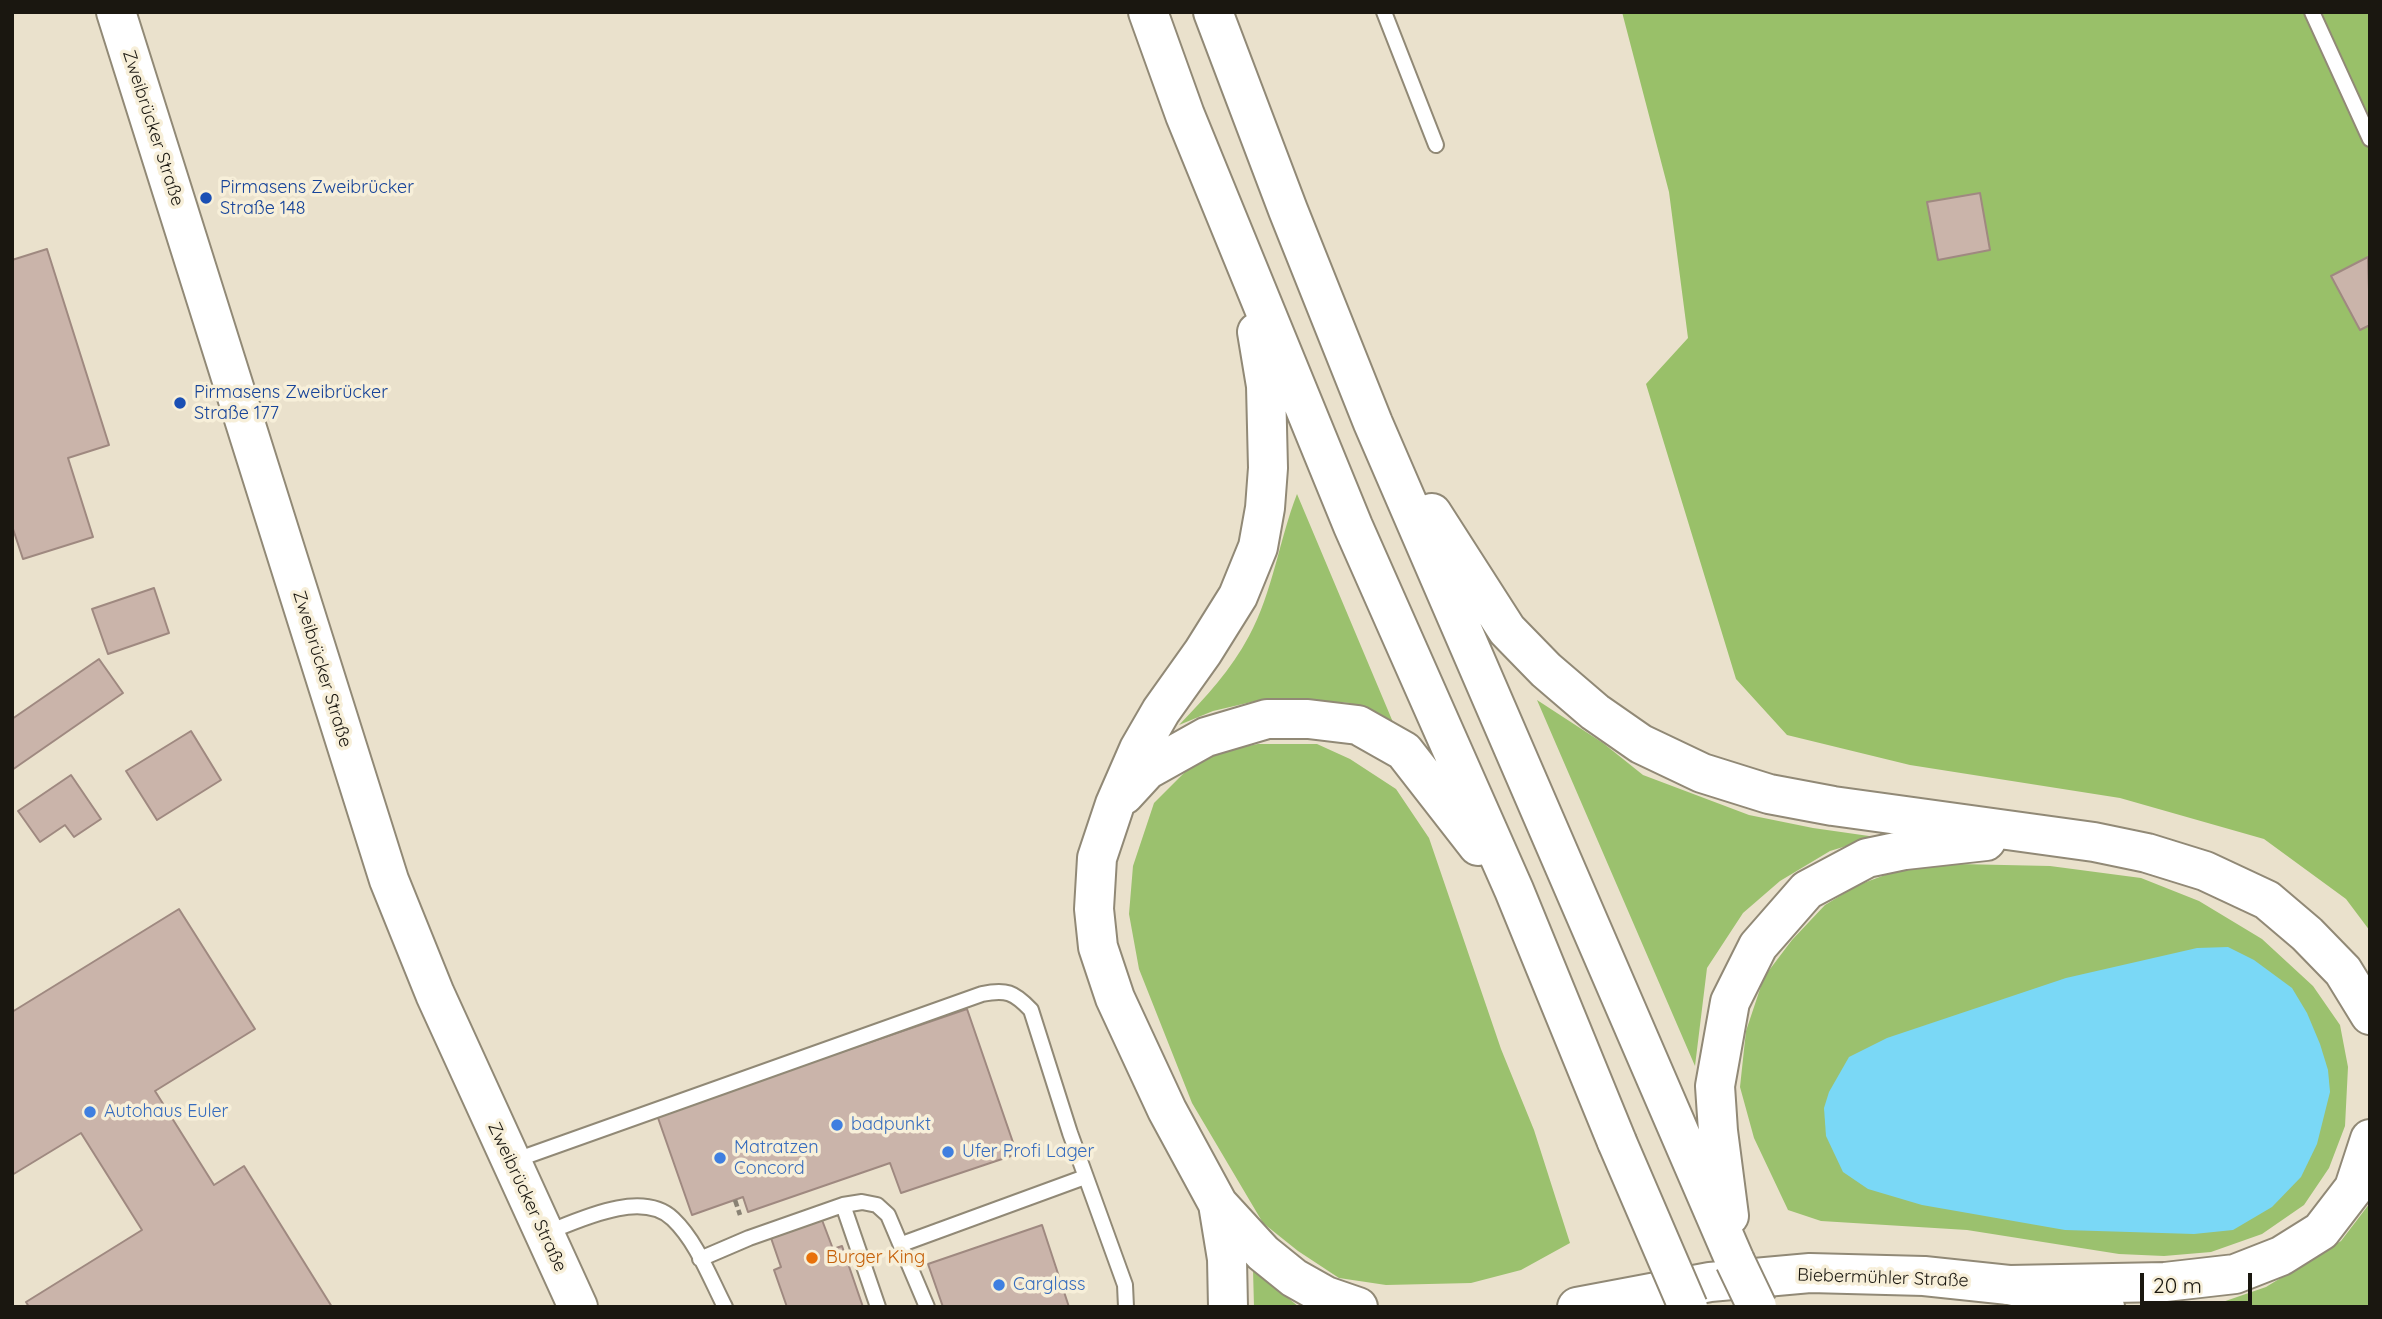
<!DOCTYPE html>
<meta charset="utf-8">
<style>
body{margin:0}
#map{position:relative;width:2382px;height:1319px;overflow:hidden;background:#eae1cc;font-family:Quicksand,sans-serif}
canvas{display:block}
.frame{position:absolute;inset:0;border:14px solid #1a1710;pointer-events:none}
.scale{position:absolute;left:2140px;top:1273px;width:112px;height:32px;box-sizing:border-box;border:4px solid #1a1710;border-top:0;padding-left:9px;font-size:21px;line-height:24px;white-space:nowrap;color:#1a1710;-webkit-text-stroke:5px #f7efd9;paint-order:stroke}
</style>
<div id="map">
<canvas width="2382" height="1319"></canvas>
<div class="frame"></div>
<div class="scale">20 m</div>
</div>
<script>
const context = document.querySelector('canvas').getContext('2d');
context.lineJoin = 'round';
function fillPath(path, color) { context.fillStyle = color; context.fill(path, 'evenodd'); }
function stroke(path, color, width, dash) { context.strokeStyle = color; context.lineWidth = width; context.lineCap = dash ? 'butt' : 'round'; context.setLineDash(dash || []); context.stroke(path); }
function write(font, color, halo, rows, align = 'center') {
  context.font = font + ' Quicksand,sans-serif'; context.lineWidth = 7; context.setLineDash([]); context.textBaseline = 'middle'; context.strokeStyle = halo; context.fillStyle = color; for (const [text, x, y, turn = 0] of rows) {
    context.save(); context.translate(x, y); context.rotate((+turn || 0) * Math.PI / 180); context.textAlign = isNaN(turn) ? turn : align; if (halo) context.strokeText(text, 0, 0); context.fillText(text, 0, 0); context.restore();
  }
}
fillPath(new Path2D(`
 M1297,494L1395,727L1350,703L1308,700H1260L1213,711L1179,725C1206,697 1231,670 1249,636C1273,592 1279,540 1297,494Z
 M1537,700L1603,743L1643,775L1749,815L1813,828L1876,837L1830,851L1780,881L1743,913L1707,968L1695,1066Z
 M1258,744H1317L1350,759L1396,789L1429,838L1501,1049L1534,1130L1570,1243L1521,1270L1471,1283L1386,1285L1339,1278L1298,1251L1263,1223L1192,1103L1139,969L1129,914L1133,866L1154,803L1194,763L1222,751Z
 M1958,864L2050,866L2141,878L2199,901L2262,939L2313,986L2340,1025L2348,1067L2345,1126L2329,1168L2304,1205L2262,1234L2211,1252L2164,1256L2119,1254L1967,1230L1821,1221L1788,1210L1754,1138L1740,1087L1746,1031L1764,977L1792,940L1825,905L1858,885L1896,871Z
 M2370,1203V1307L2211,1306L2266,1287L2341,1241Z
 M1253,1269L1299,1307H1254Z`), '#9bc16e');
fillPath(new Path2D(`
 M1622,12H2370V931L2346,899L2264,839L2120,798L1910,765L1787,735L1736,679L1646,384L1688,338L1669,192Z`), '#99c069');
fillPath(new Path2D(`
 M2228,947L2254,960L2292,988L2307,1013L2320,1044L2328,1070L2330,1092L2317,1144L2301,1177L2272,1207L2233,1230L2194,1234L2065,1230L1922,1205L1868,1189L1843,1172L1826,1136L1824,1108L1829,1092L1849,1057L1887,1038L2066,978L2197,948Z`), '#7ad8f6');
const building = new Path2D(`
 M1980,193L1990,250L1938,260L1927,202Z
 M47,249L109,445L68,458L93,537L23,559L12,526V260Z
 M2368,257L2370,325L2360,330L2331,276Z
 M154,588L169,633L108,654L92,609Z
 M99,659L123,693L12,770V719Z
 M191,731L221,780L157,820L126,771Z
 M71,775L101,819L74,837L65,825L40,842L18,811Z
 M179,909L255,1029L155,1091L214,1185L244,1166L332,1307H29L26,1302L142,1230L81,1133L12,1175V1012Z
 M967,1009L1017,1154L901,1193L890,1163L748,1212L743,1197L692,1215L657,1115Z
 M822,1220L833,1249L842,1246L863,1307H787L774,1270L781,1267L771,1238Z
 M1042,1225L1069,1307H943L928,1264Z`);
fillPath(building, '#cab4aa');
stroke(building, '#9f8980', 2);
const lane = new Path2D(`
 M1384,12L1436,145
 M2312,12L2370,139
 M513,1161L982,994C1006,989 1014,992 1031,1010L1070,1133L1125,1285L1126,1307
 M843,1205L878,1307
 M546,1233C579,1220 642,1189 673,1219C697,1242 710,1278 725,1307
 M902,1244L1085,1177
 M700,1259L749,1238L843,1205L862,1202L877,1205L888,1215L927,1307`);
const secondary = new Path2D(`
 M116,12L389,880L435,994L578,1307`);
const primary = new Path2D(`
 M1577,1307L1710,1282L1810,1273L1924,1276L2009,1285L2105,1307`);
const highway = new Path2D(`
 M1148,12L1185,115L1353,526L1514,890L1617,1142
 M1213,12L1288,210L1373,423L1735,1261
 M1257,332L1266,386L1268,468L1265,508L1258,547L1238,596L1203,652L1161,711L1139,749L1115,804L1097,858L1094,909L1098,947L1115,998L1167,1110L1218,1204L1263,1253L1294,1278L1326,1296L1358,1307
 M1432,513L1507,630L1546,670L1595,712L1641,744L1702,773L1769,794L1833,806L2094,842L2147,853L2205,871L2267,900L2307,934L2343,971L2370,1015
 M1124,795L1147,770L1206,737L1267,719H1308L1358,725L1404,751L1478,846
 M1218,1204L1227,1259L1228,1307
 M1729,1216L1718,1131L1715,1086L1730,1002L1758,946L1807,890L1867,858L1905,850L1986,841
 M2009,1285L2165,1282L2235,1274L2281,1256L2321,1231L2354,1188L2370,1139`);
stroke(lane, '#918976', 18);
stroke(secondary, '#918976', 42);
stroke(primary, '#918976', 42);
stroke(highway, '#918976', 42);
stroke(new Path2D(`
 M735,1200L740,1215`), '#898274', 4.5, [7, 3.5]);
stroke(lane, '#fff', 14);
stroke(secondary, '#fff', 38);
stroke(primary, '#fff', 38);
stroke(highway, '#fff', 38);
const highwayBridge = new Path2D(`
 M1617,1142L1688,1307
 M1735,1261L1757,1307`);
stroke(highwayBridge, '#918976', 42, []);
stroke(highwayBridge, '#fff', 38);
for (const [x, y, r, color] of [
 [206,198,7,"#1a4fb4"],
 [180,403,7,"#1a4fb4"],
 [90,1112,7,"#3f7fe0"],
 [837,1125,7,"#3f7fe0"],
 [948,1152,7,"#3f7fe0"],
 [720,1158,7,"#3f7fe0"],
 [812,1258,7,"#e8710a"],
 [999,1285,7,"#3f7fe0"]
]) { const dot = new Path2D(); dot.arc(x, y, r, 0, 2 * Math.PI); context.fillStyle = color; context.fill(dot); stroke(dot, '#f7efd9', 2.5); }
write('18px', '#1a1710', '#f7efd9', [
 ["Zweibrücker Straße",153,128,72],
 ["Zweibrücker Straße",322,669,73],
 ["Zweibrücker Straße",527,1197,65],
 ["Biebermühler Straße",1883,1278,2]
]);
write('18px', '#164399', '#f7efd9', [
 ["Pirmasens Zweibrücker",220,188],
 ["Straße 148",220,209],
 ["Pirmasens Zweibrücker",194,393],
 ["Straße 177",194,414]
], 'left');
write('18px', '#366cbe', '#f7efd9', [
 ["Autohaus Euler",104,1112],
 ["badpunkt",851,1125],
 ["Matratzen",734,1148],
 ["Concord",734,1169],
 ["Ufer Profi Lager",962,1152],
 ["Carglass",1013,1285]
], 'left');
write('18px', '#c56008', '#f7efd9', [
 ["Burger King",826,1258]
], 'left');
</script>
